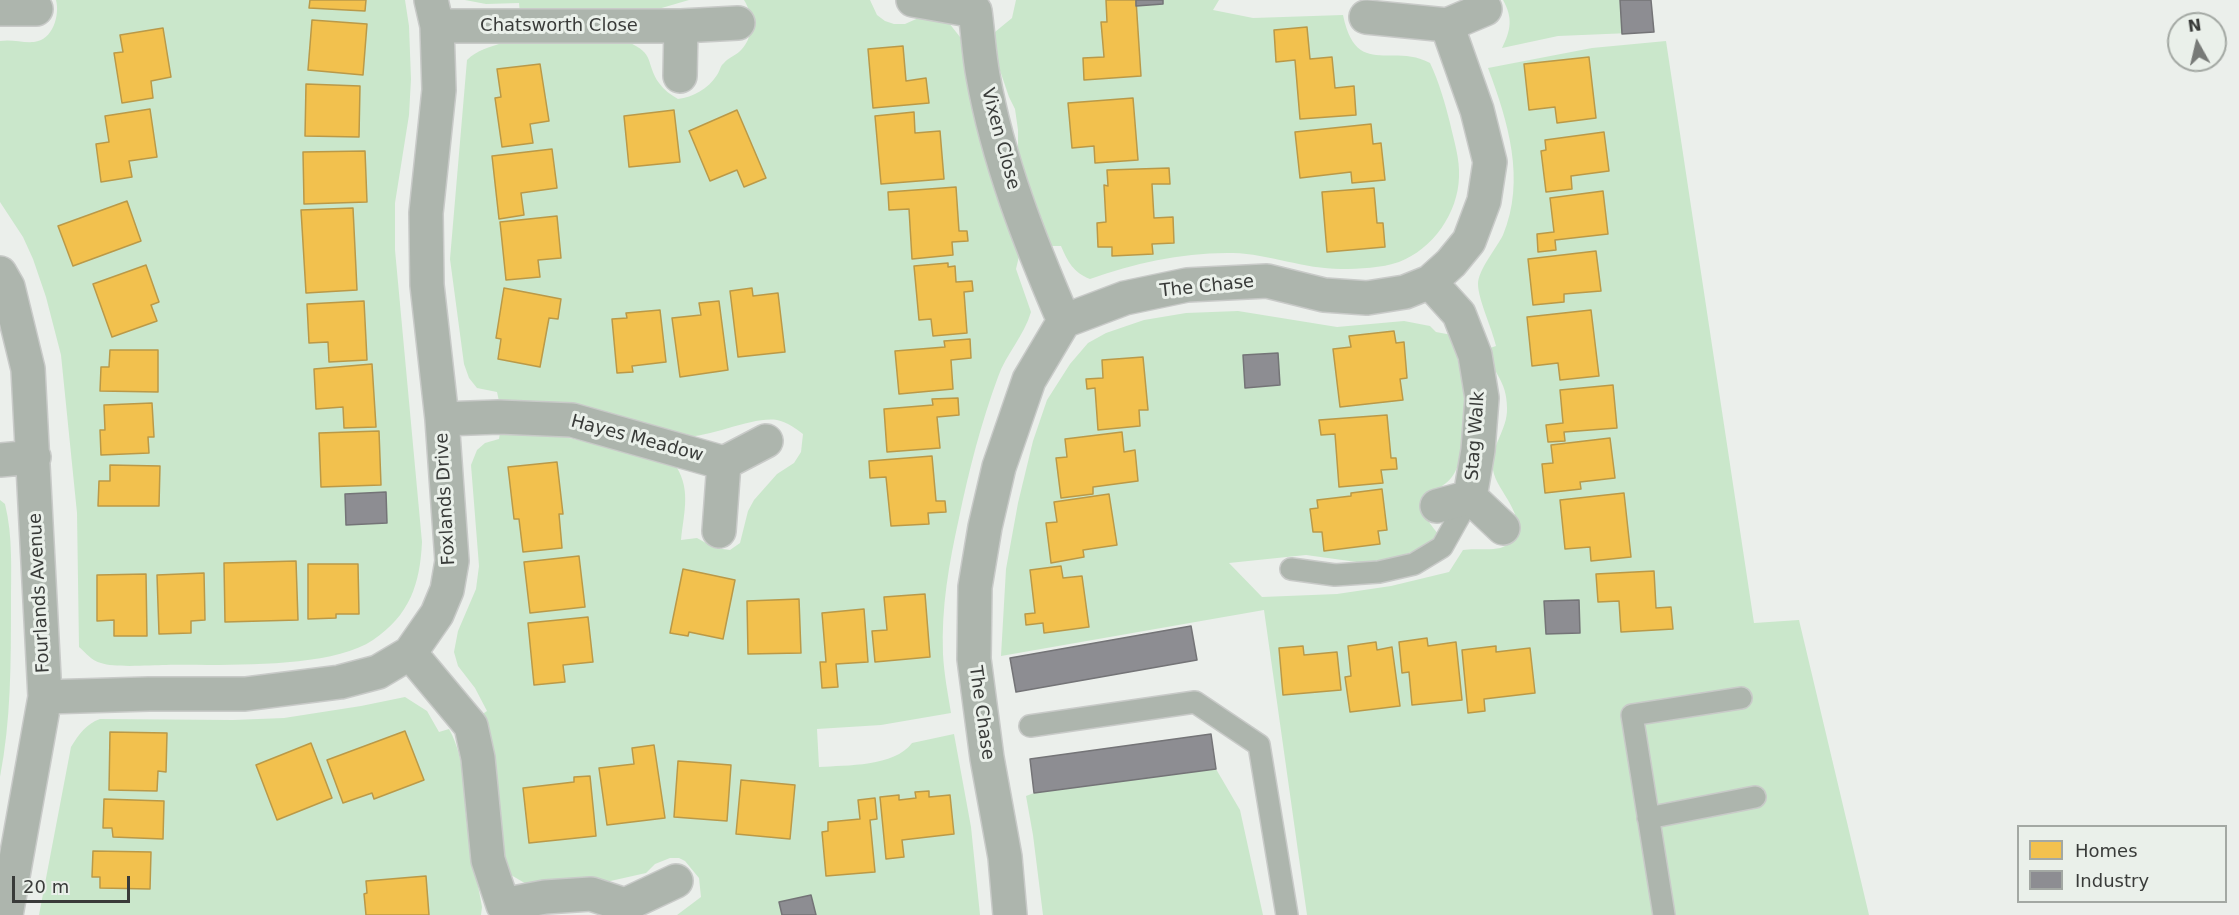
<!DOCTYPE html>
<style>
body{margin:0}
#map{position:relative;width:2239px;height:915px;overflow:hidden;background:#ebefeb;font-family:"DejaVu Sans",sans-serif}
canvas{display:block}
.legend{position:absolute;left:2017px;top:825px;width:210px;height:78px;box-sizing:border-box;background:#eaf0ea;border:2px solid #a3a8a3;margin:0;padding:8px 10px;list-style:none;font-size:18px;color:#393b39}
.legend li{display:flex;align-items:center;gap:12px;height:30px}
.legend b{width:30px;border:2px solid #a3a8a3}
.north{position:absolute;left:2167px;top:12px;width:60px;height:60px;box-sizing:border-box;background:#eaf0ea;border:2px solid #a3a8a3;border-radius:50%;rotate:352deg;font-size:16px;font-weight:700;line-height:24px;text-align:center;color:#393b39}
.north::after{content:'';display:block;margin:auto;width:21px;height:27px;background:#777a77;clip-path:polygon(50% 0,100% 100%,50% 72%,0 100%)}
.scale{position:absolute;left:12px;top:876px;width:118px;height:27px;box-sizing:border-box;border:3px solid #393b39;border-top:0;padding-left:8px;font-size:18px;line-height:21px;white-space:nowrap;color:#393b39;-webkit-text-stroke:4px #eaf0ea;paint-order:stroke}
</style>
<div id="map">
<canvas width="2239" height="915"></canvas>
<ul class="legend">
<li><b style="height:16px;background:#f2c14e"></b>Homes</li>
<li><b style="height:16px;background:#8d8d92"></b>Industry</li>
</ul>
<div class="north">N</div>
<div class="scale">20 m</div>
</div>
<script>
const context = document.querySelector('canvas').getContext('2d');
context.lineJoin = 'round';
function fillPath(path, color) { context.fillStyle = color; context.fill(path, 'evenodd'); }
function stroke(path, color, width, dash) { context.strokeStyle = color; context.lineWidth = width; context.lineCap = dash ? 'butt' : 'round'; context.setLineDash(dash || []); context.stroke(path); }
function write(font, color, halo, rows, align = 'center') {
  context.font = font + ' "DejaVu Sans",sans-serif'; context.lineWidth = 6; context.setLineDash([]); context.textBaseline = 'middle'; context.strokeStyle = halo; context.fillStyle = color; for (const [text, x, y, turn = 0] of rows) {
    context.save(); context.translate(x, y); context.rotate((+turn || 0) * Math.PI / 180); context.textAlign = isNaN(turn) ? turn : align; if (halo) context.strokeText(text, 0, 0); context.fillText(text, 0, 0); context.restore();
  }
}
fillPath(new Path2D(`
 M56,0H405L409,26L411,79L409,115L395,203V250L422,542C420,584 410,615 373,640C328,670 220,664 166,665C150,665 115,668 101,663C92,661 86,653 79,647L77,513L61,355L46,297L33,259L23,237L0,202V41C12,39 22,43 34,42C53,40 60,15 56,0Z
 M465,0H689L641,14L520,15L519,3L486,4Z
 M744,0H870L877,15L885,21L894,24H905L923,16L935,17L949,23L960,37L980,138L1020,252L1016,269L1031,312C1024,336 1006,354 998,377C981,423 969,470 959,518C949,563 941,608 943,654C944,674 948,694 951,713L881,725L817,729L819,767C847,765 894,767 912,743L954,734L971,827L980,915H677L701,897L699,878L685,861L679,858H670L655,864L646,873L606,882L528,885L511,875L501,857L495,757L481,715L487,711L475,688L458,666L454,652L458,631L476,589L479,566L471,465L477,450L485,443L499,439L500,433L565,437L673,462C692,487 684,511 681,540L697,538L715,548L730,550L740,543L748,511L754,500L777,474L794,463L801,452L803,434C795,428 787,422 777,420C754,416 712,437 683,437L500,406L497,392L477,388L469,378L464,364L450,259L467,60C477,50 490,47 502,43L628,42C656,54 645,63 659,83C664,90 671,95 678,99C693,97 708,89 717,75C720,71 720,66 724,63C728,58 734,56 739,52C754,39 754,16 744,0Z
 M1016,0H1219L1213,10L1253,18L1343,15C1356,79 1392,42 1430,63C1439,82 1445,103 1450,123C1454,141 1460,159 1459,177C1458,213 1433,249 1399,262C1381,268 1360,269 1341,269C1304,269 1269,254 1233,253C1184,252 1135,263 1090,279C1073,272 1068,262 1061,246H1048L1018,172V130L1015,109L1009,97L993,50L995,32L1012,18Z
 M1503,0H1651L1654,32L1558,36L1502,48C1511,30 1513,18 1503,0Z
 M1666,41L1754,623L1799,620L1869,915H1307L1264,610L1001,656L1006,569L1018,503L1033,441L1047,400L1070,364L1088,343L1106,333L1144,320L1186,313L1238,311L1337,327L1404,321L1430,326L1436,332L1452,335C1462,374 1475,435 1455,472C1447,488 1431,487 1427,507C1424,519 1432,526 1439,535L1429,546L1397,557L1364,563L1306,555L1229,563L1262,597L1337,594L1391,586L1449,572L1463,550C1478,547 1502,554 1511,541C1530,516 1497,493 1493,470C1489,447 1508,430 1507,408C1507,379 1492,374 1487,349L1496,346C1492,328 1478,299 1478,284C1478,270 1496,249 1503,235C1526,180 1508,121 1488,68L1592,48Z
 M0,500L5,504C13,536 11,571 11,604C11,662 11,721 0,777Z
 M405,697L427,711L439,732L449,729C467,761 463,798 468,833C471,858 478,882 482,907L481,915H39L71,747C79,734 86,724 100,719L233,720L284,718L361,706Z
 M1216,769L1240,810L1263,915H1043L1033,835L1026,796L1034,793Z`), '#cae7cb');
const homes = new Path2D(`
 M310,0H366L365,11L309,8Z
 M1106,0H1136L1141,76L1084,80L1083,58L1104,57L1101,22H1107Z
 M312,20L367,24L363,75L308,70Z
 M1307,27L1310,59L1332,57L1335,88L1354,86L1356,115L1300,119L1295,60L1276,62L1274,30Z
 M163,28L171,77L151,81L153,98L122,103L114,53L123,52L120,35Z
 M903,46L906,81L926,78L929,103L873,108L868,49Z
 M1589,57L1596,118L1557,123L1555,107L1529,110L1524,64Z
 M540,64L549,121L530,124L533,143L502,147L495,98L501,97L497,69Z
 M306,84L360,86L359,137L305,136Z
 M1133,98L1138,160L1095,163L1094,146L1072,148L1068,103Z
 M150,109L157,157L129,161L132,177L101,182L96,144L109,142L105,116Z
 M674,110L680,162L629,167L624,116Z
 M737,110L766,178L744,187L737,170L710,181L689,131Z
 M914,112L915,133L940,131L944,179L881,184L875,116Z
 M1371,124L1373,144L1381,143L1385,180L1352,183L1351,172L1300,178L1295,132Z
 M1604,132L1609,171L1571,176L1572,189L1546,192L1541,151L1546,150L1545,140Z
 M552,149L557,188L521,193L524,215L499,219L492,156Z
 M365,151L367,202L304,204L303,152Z
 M1169,168L1170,184H1152L1154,218L1173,217L1174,243L1152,244L1153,254L1112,256V247H1098L1097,223L1106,222L1104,185L1108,186L1107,170Z
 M956,187L959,231H967L968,241L952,242L953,255L912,259L909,209L889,210L888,192Z
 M1374,188L1377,223H1383L1385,247L1327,252L1322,192Z
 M1603,191L1608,234L1555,240L1556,250L1538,252L1537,234L1554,232L1550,198Z
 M127,201L141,241L73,266L58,226Z
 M353,208L357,290L306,293L301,210Z
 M557,216L561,258L538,260L540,277L506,280L500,222Z
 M1596,251L1601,291L1564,294V302L1533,305L1528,259Z
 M948,263V267L955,266L956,282L972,281L973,291L964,292L967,333L933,336L931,319L919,320L914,266Z
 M146,265L159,302L151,305L157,321L112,337L93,284Z
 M504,288L561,299L558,319L549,318L540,367L498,359L501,339L496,338Z
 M752,288L753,296L778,293L785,352L738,357L730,291Z
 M364,301L367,360L329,362L328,342L309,343L307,304Z
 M719,301L728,370L680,377L672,318L701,315L699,303Z
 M660,310L666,362L632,366L633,372L617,373L612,319L627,318L626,313Z
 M1591,310L1599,376L1560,380L1558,363L1532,366L1527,317Z
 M1394,331L1396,343L1404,342L1407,378L1400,379L1403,400L1340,407L1333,349L1351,347L1349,336Z
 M970,339L971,358L951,360L953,389L899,394L895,351L945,347L944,341Z
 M110,350H158V392L100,391L101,367H109Z
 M1143,357L1148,410H1139L1140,426L1098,430L1095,388L1087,389L1086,379L1103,378L1102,360Z
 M372,364L376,427L344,428L343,407L316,409L314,369Z
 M1613,385L1617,428L1564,432L1565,441L1548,442L1546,425L1563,423L1560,390Z
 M958,398L959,415L937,417L940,448L887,452L884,409L933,405L932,399Z
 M152,403L154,437H148L149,453L101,455L100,430H105L104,405Z
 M1387,415L1391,458H1396L1397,469L1381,470L1383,483L1339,487L1335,434L1321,435L1319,420Z
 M379,431L381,485L321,487L319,433Z
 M1122,432L1124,452L1135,450L1138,481L1093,487V494L1061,498L1056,458L1067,457L1065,439Z
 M1610,438L1615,478L1580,482L1581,489L1545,493L1542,464L1553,463L1551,445Z
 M932,456L936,501H945L946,512L928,513L929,524L891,526L886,477L870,478L869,461Z
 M557,462L563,514H559L562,548L523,552L519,519H514L508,467Z
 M110,465L160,466L159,506H98L99,481H110Z
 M1382,489L1387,530L1378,531L1380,544L1324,551L1322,532H1313L1310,509L1318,508L1317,500L1351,496V493Z
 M1624,493L1631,557L1591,561L1590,547L1565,549L1560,500Z
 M1109,494L1117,545L1083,550L1084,557L1051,563L1046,523L1057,522L1054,502Z
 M579,556L585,607L530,613L524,562Z
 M296,561L298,620L225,622L224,563Z
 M308,564H358L359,614H336V618L308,619Z
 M1061,566L1063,578L1082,576L1089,627L1044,633L1043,623L1026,625L1025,614L1035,613L1030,570Z
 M683,569L735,580L723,639L689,632L688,636L670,633Z
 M1654,571L1656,608L1671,607L1673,629L1621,632L1619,601L1598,602L1596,574Z
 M204,573L205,620L191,621V633L159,634L157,575Z
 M146,574L147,636H114V620L97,621V575Z
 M925,594L930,657L875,662L872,631L887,630L884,597Z
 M799,599L801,653L748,654L747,601Z
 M864,609L868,662L836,664L838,687L822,688L820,662H826L822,613Z
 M588,617L593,662L563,665L565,682L534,685L528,623Z
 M1427,638L1428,646L1456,642L1462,700L1412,705L1409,672L1402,673L1399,642Z
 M1376,642L1377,650L1392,647L1400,706L1350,712L1345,677L1351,676L1348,646Z
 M1303,646L1304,655L1337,652L1341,690L1283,695L1279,648Z
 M1496,646V652L1530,648L1535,693L1484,699L1485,711L1468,713L1462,650Z
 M405,731L424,780L374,799L372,793L343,803L327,760Z
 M110,732L167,733L166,772L158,771L157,791L109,790Z
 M311,743L332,798L277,820L256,765Z
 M654,745L665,818L607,825L599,768L634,764L632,748Z
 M678,761L731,765L727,821L674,817Z
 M590,776L596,836L529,843L523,788L574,782V777Z
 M741,780L795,785L790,839L736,834Z
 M929,791V797L950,795L954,834L902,840L904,857L886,859L880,797L899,795V800L916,798L915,792Z
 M875,798L877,819L870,820L875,872L826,876L822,832L828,831V822L860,819L858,800Z
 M104,799L164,801L163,839L113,837L112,828H103Z
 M93,851L151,852L150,889L100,888V877H92Z
 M426,876L429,915H366L364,894L367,893L366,881Z`);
fillPath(homes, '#f2c14e');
stroke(homes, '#ba9948', 1.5);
const industry = new Path2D(`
 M1136,0H1163V4L1136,6Z
 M1620,0H1651L1654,32L1622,34Z
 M1278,353L1280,385L1245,388L1243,355Z
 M386,492L387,523L346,525L345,494Z
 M1579,600L1580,633L1546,634L1544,601Z
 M1191,626L1197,660L1016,692L1010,658Z
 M1211,734L1216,769L1034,793L1030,759Z
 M811,895L816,915H782L779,902Z`);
fillPath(industry, '#8d8d92');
stroke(industry, '#747477', 1.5);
const lane = new Path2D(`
 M1291,569L1335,575L1379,572L1414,564L1442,547L1470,497
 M1030,726L1195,702L1259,745L1287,915
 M1648,818L1755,797
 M1664,915L1632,715L1741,698`);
const street = new Path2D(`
 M913,0L975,11C978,33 979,55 983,76C998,161 1030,242 1064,321
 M0,9H36
 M1366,17L1447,25L1485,9
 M437,26H681
 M680,76L681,26L738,23
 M0,273L8,287L28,369L45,697L6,915
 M1430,282L1459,314L1475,355L1482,398L1478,450L1470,497L1503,528
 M442,419L499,417L572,420L724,463
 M0,460L34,457
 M1437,506L1470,497
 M719,531L724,463L766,441
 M410,653L471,726L478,758L488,860L503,905L545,897L591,894L625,905L626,915
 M45,697L149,694H245L340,682L378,672L410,653L437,614L447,590L452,561L442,419L427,285L426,213L439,90L437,26L431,0
 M625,905L676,881
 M1010,915L1005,857L987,758L974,659L975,587L985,527L999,467L1029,380L1064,321L1125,298L1187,285L1267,281L1324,295L1367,298L1405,292L1430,282L1451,263L1469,241L1484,201L1490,162L1477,110L1447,25`);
stroke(lane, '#c8cac8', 24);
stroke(street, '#c8cac8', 36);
stroke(lane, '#adb5ad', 21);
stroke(street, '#adb5ad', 33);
write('18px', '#393b39', '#eaf0ea', [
 ["Chatsworth Close",559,26],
 ["Vixen Close",1000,139,75],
 ["The Chase",1207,287,-6],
 ["Stag Walk",1476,436,-86],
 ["Hayes Meadow",637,439,15],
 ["Foxlands Drive",446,499,-93],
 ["Fourlands Avenue",40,593,-93],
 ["The Chase",981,713,82]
]);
</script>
